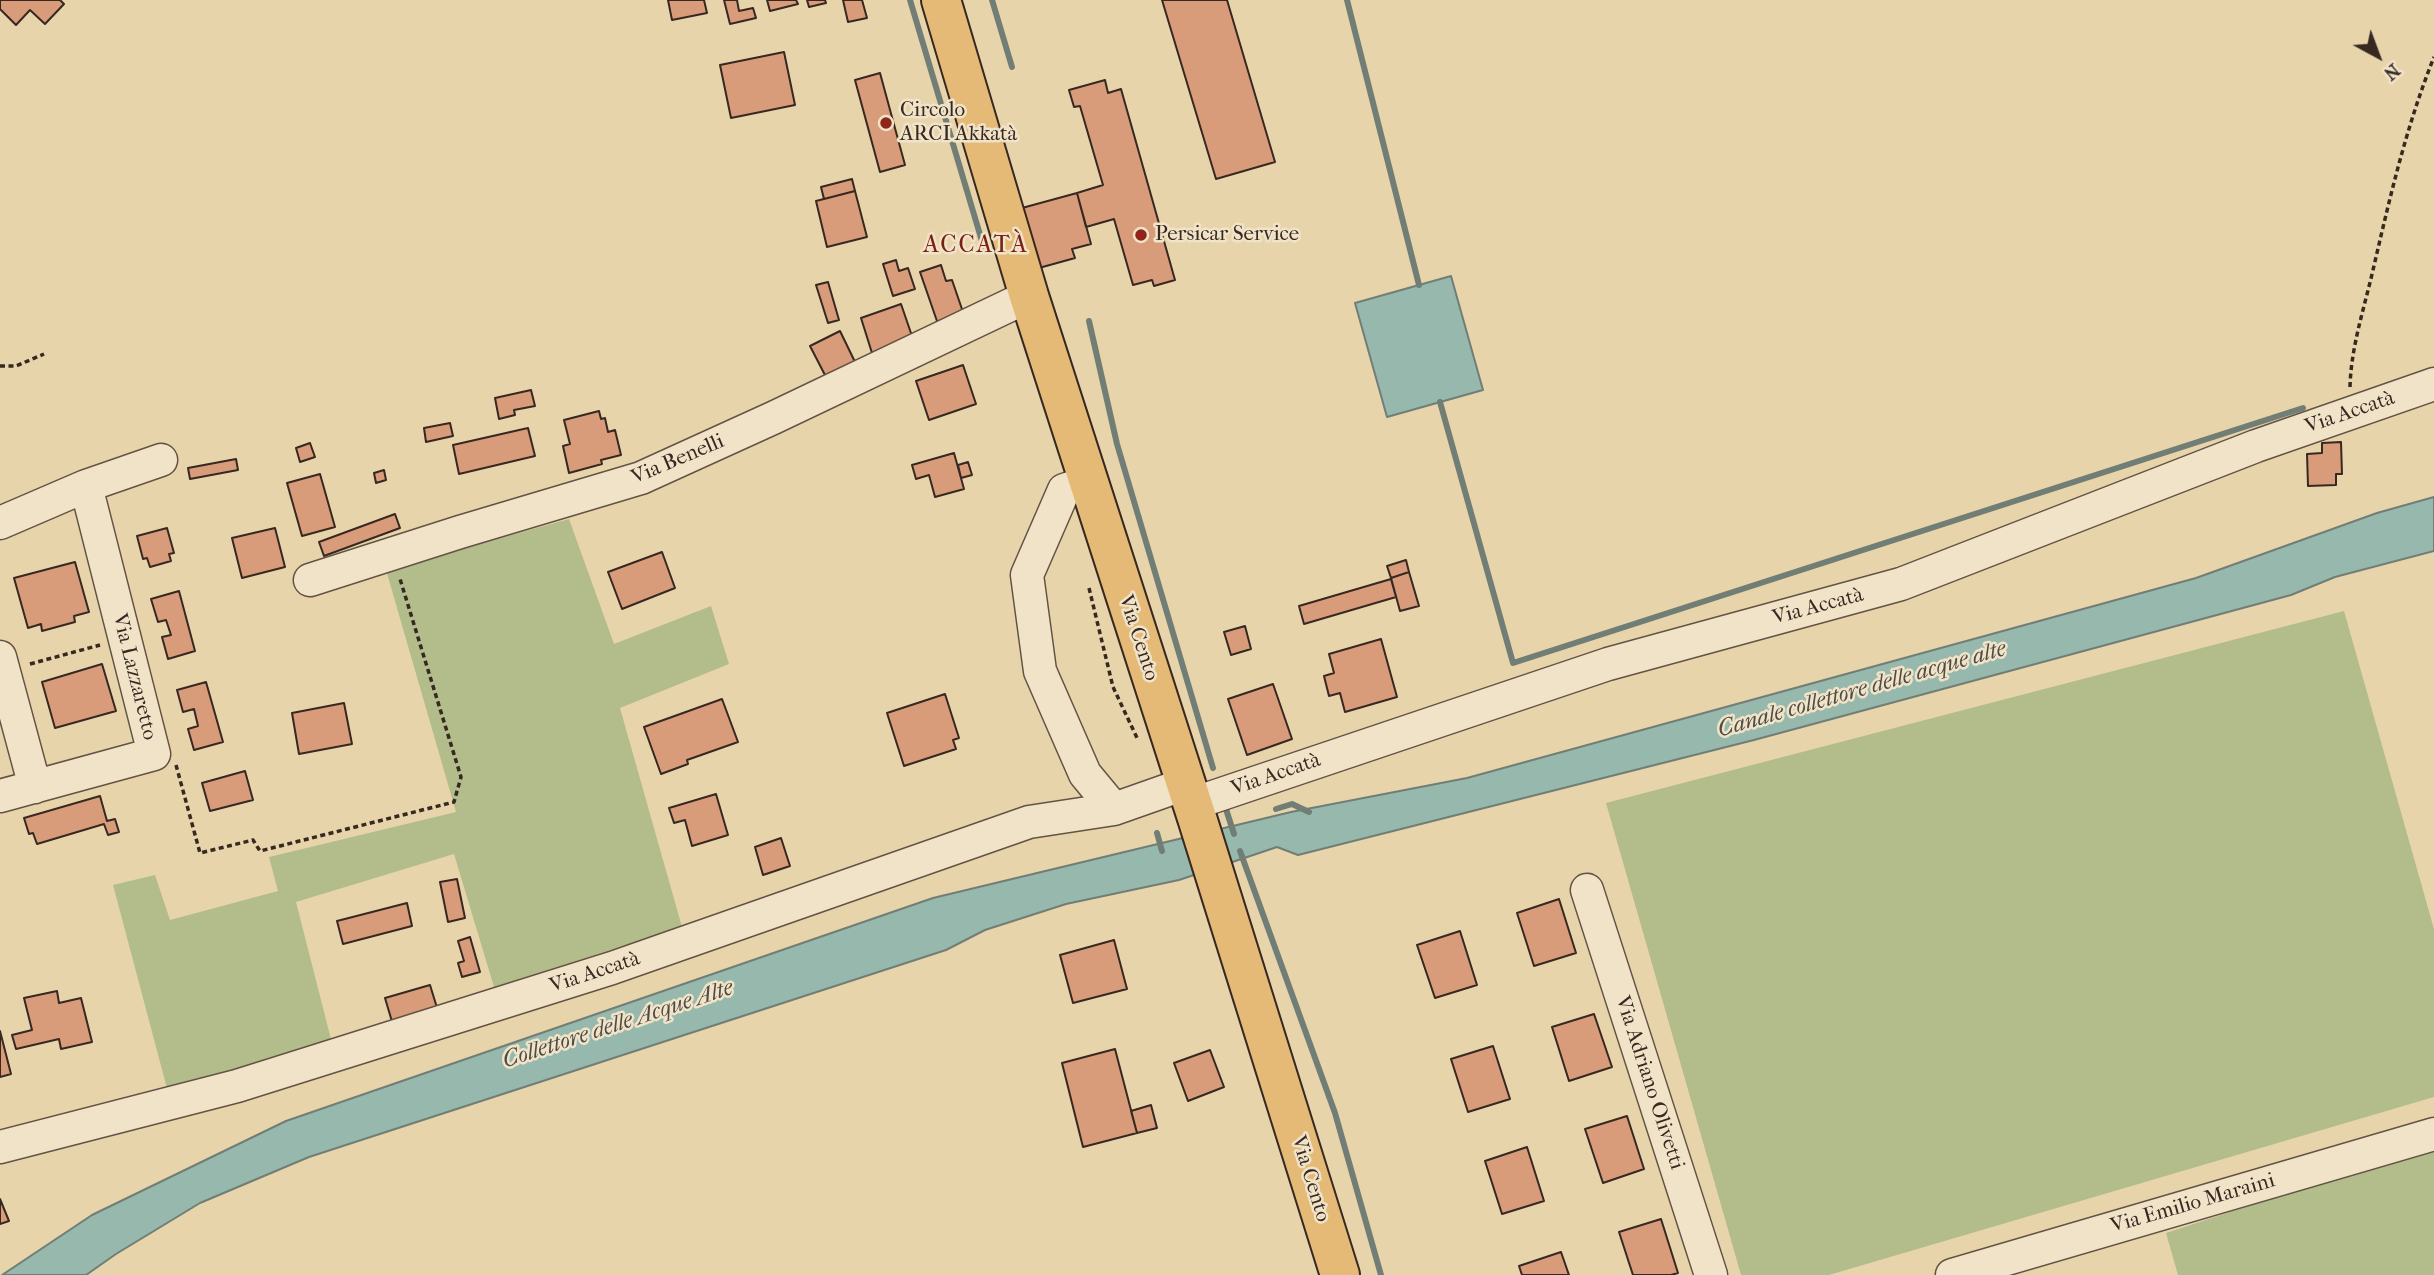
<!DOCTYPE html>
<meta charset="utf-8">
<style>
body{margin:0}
#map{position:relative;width:2434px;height:1275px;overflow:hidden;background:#e8d4ab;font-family:"IM FELL French Canon",serif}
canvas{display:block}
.north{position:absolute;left:2343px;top:21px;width:70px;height:70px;-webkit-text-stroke:5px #f0e3c8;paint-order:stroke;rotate:139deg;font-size:19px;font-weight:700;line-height:28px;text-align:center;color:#372822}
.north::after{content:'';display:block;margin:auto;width:24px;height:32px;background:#372822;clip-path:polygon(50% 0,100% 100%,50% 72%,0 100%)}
</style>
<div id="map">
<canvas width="2434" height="1275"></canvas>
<div class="north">N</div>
</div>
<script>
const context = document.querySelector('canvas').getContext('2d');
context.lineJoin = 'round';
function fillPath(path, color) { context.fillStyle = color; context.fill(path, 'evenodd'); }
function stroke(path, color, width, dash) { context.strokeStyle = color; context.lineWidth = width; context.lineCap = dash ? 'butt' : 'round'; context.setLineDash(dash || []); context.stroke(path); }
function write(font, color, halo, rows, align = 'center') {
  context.font = font + ' "IM FELL French Canon",serif'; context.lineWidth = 5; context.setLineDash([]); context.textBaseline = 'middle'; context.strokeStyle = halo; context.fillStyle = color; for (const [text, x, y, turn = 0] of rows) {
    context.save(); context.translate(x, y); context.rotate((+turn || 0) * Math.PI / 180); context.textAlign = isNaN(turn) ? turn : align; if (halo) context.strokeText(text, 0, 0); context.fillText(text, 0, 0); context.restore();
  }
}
fillPath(new Path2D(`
 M569,519L614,644L711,606L729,664L620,708L682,927L494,987L454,854L296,902L333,1047L169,1096L113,885L155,875L170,920L278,891L269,857L456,812L386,570Z
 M2344,611L2434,929V1097L1829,1275H1741L1606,803Z
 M2429,1147L2434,1153V1275H2178L2166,1233Z`), '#b3bd8b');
const water = new Path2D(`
 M1451,276L1483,390L1387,417L1355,303Z
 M2434,497V551L2335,577L2291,595L1754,740L1298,855L1277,847L1179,880L1066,904L985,930L946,950L309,1157L200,1203L116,1254L86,1275H2L92,1215L286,1121L933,898L1291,812L1467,778L2196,578L2377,513Z`);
fillPath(water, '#97b8ad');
stroke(water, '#717e75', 2);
stroke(new Path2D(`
 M910,0L984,248
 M992,0L1012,67
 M1347,0L1419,285
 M1089,321L1117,444L1213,768
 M1440,402L1513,663L2303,408
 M1225,806L1234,834
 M1276,809L1292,804L1309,812
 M1157,833L1162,851
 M1240,851L1335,1113L1381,1275`), '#717e75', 6);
const building = new Path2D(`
 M0,0H60L64,4L45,24L30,10L16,25L0,9Z
 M668,0H704L707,13L672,20Z
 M724,0H737L739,11L753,8L756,18L730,24Z
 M767,0H796L798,4L770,11Z
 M807,0H825L826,3L809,7Z
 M843,0H862L867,18L848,22Z
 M1162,0H1227L1275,162L1216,179Z
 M784,52L795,105L731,118L720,65Z
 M880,73L905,165L880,172L855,80Z
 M1105,80L1108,93L1121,89L1175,280L1154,286L1152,280L1133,285L1114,219L1086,227L1077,193L1103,185L1080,106L1074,107L1069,90Z
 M852,179L855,191L824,199L821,187Z
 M855,191L867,237L827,247L816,201Z
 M1077,193L1091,244L1072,249L1075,258L1039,268L1022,208Z
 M896,260L899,271L908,268L915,289L893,296L883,264Z
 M941,265L946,281L952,280L964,315L938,324L920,272Z
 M828,282L839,320L828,323L816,285Z
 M901,304L913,339L872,353L861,318Z
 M840,331L856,364L827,379L810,346Z
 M963,365L976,404L929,420L916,381Z
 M531,390L535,406L514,410L515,415L499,419L495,398Z
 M599,411L601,419L605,418L608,432L615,430L621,455L601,460L602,464L569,473L563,446L570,444L564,420Z
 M450,423L453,436L426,442L424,428Z
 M528,428L535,456L459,474L453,445Z
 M2341,442L2342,474H2336V485L2308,486L2307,454L2322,453V443Z
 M310,443L315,457L300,462L296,448Z
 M954,453L964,489L935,497L929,475L916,479L912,465Z
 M236,459L238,470L190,479L188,468Z
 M968,462L972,475L961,478L958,465Z
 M384,470L386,480L376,483L374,473Z
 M320,474L335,527L302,536L287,483Z
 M395,514L400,528L324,556L319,542Z
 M167,528L174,553L169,554L171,561L150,567L147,558L143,559L137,536Z
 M275,528L285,567L242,578L232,538Z
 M662,552L675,588L622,609L608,572Z
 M1406,560L1409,572L1391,578L1387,566Z
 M75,562L89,612L74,616L75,622L42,631L41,624L28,628L14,578Z
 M1409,572L1419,606L1400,611L1391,578Z
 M1391,579L1396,597L1304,624L1299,606Z
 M179,591L195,651L168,659L162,637L171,635L166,620L158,622L151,599Z
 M1245,626L1251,649L1231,655L1224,632Z
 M1381,639L1397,697L1345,712L1340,693L1329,696L1324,676L1334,673L1329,654Z
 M102,664L116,711L55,728L42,682Z
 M206,682L223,742L194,750L188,729L198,726L194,709L183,712L177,690Z
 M1273,684L1292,739L1247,755L1228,699Z
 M945,694L959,738L953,740L956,749L904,766L887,713Z
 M722,699L738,742L687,760L688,764L661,774L644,727Z
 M344,703L352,744L299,754L292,713Z
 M245,771L253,800L210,811L202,783Z
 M716,794L728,835L692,846L685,820L674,823L669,808Z
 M100,796L107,821L115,819L119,832L108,835L104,824L37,844L33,833L29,834L24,818Z
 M781,838L790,866L763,875L755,847Z
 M457,879L465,918L448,922L440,882Z
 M1559,899L1576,953L1534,966L1517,913Z
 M407,903L412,926L343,944L337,921Z
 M1460,931L1477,985L1435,998L1417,945Z
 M470,937L480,972L462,977L458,963L464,961L458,941Z
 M1114,940L1127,989L1073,1003L1060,955Z
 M430,985L438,1011L393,1025L385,998Z
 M57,991L59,1003L81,998L92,1042L61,1049L59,1039L16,1049L12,1035L32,1030L24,998Z
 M1594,1014L1612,1067L1569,1081L1552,1027Z
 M0,1031L11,1074L0,1077Z
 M1493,1046L1510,1099L1468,1112L1451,1059Z
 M1115,1049L1137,1133L1083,1147L1062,1063Z
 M1210,1050L1224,1087L1188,1101L1174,1063Z
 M1151,1105L1157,1128L1137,1133L1131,1111Z
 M1627,1116L1644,1169L1603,1183L1585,1129Z
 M1527,1147L1544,1201L1502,1214L1485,1161Z
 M0,1199L9,1221L0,1224Z
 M1661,1219L1678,1273L1671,1275H1633L1619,1232Z
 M1561,1252L1569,1275H1522L1519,1266Z`);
fillPath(building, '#d99c7a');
stroke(building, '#372822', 2);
const minor = new Path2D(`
 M1088,482L1064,490L1027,575L1040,671L1085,774L1114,809
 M0,523L86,486L161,460
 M310,580L460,532L641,478L773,418L1029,296
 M0,657L35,787
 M0,796L154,754L86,486
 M1192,804L1608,664L1901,584L2256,446L2434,384
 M1587,890L1711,1275
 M0,1147L237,1086L612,968L1029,822L1114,809L1185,784
 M1952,1275L2434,1134`);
const major = new Path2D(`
 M941,0L1029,296L1198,821L1340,1275`);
stroke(minor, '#635344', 35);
stroke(major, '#372822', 42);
stroke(new Path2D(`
 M0,366H16L44,354
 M2350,387C2351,347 2364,309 2373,270C2390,197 2406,127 2434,57
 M1089,588L1113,687L1138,740
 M30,664L100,645
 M176,765L200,853L253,840L260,851L454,802L461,777L400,579`), '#372822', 3.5, [5, 3.5]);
stroke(minor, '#f0e3c8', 32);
stroke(major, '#e4ba76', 38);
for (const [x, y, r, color] of [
 [886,123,7,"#8f2418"],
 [1141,235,7,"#8f2418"]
]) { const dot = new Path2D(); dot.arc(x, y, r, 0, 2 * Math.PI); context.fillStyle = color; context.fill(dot); stroke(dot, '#f0e3c8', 2.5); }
write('21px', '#372822', '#f0e3c8', [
 ["Circolo",900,111],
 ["ARCI Akkatà",900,135],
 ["Persicar Service",1155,235]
], 'left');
write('21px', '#372822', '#f0e3c8', [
 ["Via Accatà",2350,413,-19],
 ["Via Benelli",678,460,-23],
 ["Via Accatà",1818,607,-15],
 ["Via Cento",1138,638,72],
 ["Via Lazzaretto",134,677,76],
 ["Via Accatà",1276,775,-19],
 ["Via Accatà",595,973,-18],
 ["Via Adriano Olivetti",1649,1083,72],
 ["Via Cento",1310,1179,73],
 ["Via Emilio Maraini",2193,1204,-16]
]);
write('italic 23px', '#4f4c45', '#f0e3c8', [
 ["Canale collettore delle acque alte",1862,690,-16],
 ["Collettore delle Acque Alte",618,1025,-18]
]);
context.letterSpacing = '2px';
write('24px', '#7a1f14', '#f0e3c8', [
 ["ACCATÀ",976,246]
]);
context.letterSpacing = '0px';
</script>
